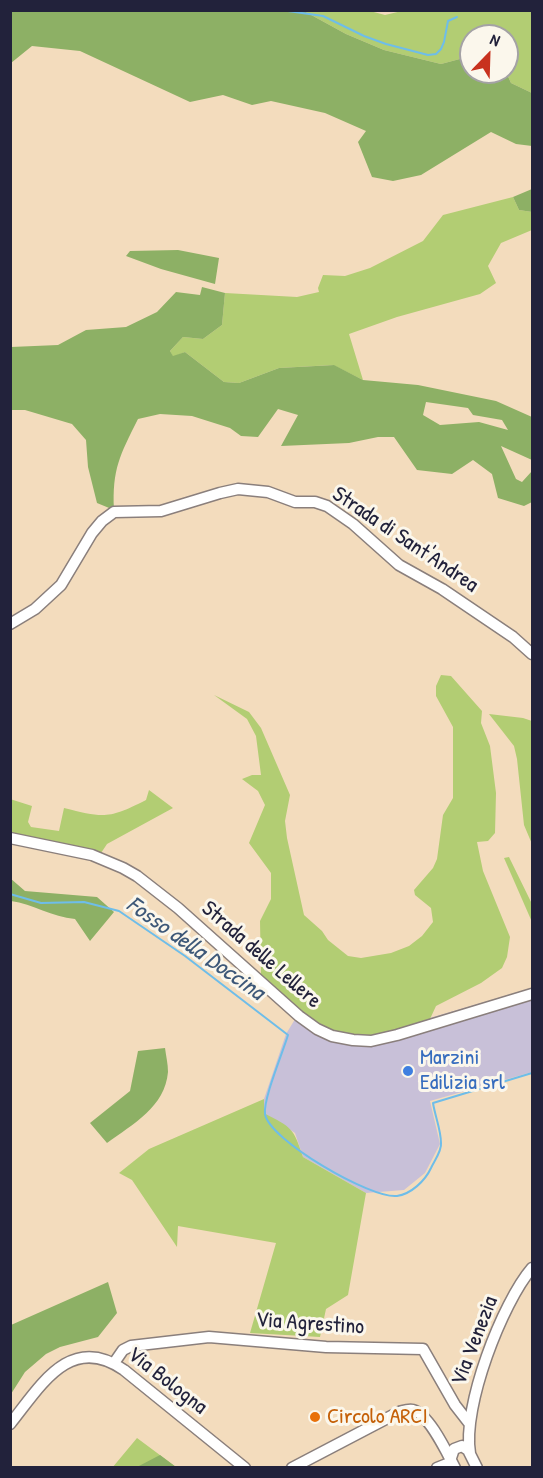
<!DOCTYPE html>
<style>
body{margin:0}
#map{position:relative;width:543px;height:1478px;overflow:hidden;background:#f3dcbd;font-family:"Patrick Hand",sans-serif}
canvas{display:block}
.frame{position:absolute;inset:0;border:12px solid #22223b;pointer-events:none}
.north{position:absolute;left:459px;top:24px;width:60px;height:60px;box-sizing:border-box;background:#fbf7ec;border:2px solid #a4a2a5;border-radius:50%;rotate:23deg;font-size:16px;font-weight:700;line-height:24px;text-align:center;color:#22223b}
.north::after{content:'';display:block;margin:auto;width:21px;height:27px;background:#c8321e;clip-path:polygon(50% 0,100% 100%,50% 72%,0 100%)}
</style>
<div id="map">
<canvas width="543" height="1478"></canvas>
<div class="frame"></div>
<div class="north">N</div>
</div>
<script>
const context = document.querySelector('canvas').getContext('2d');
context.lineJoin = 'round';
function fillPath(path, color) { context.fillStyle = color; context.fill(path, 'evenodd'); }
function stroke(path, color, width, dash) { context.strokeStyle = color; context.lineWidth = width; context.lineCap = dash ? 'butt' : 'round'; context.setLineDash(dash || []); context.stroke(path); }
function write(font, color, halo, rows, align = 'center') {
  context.font = font + ' "Patrick Hand",sans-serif'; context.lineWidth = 6; context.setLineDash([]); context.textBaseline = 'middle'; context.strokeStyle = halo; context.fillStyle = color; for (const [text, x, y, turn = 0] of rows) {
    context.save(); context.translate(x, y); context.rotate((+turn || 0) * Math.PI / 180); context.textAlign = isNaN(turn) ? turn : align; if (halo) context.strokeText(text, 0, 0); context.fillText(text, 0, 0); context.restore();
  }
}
fillPath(new Path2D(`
 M532,988V1072L430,1101L440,1144L425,1173L404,1190L366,1193L303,1157L295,1133L264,1113V1099L286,1034L300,1011L327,1028L372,1035Z`), '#c8c0d8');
fillPath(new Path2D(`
 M406,10L532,11V93L511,83L506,72L507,36H471V56L441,64L384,50L346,34L304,11H370L385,15Z
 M513,197L519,210L532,212V230L501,243L488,266L496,283L480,294L397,317L349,334L363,380L333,365L279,368L239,383L224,382L185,352L173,357L170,351L183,337L203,339L222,325L225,293L297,297L319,292L318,288L323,275L345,276L370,268L423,241L443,215Z
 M441,675L451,676L482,711L481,723L490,746L496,793L495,833L488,841L477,842L483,871L510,937L507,957L502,968L481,983L436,1006L430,1019C411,1024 391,1033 372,1035C327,1042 291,1003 261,976L260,921L271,899V873L249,843L265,805L258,791L242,779L252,775H261L256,736L247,719L214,695L249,712L261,728L290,795L285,821L287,838L304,915L322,931L328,940L348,956L361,958L391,953L409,946L422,936L433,922L431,908L415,895L414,890L433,868L437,859L443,815L453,798V727L436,696V686Z
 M489,714L523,718L532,721V844L524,825L517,759L514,746Z
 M149,790L173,808L107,844L101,853L11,833L10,799L32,806L28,822L31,827L59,831L64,808C104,818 109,819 146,800Z
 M509,857L532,904V922L504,858Z
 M264,1099V1113C292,1128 293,1127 303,1157L366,1193L348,1295L326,1309L320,1337L250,1333L276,1243L178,1226L177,1247L132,1180L119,1173L149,1149Z
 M137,1438L176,1467L112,1468Z`), '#b2cd73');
fillPath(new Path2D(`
 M11,10L304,11L346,34L384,50L441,64L471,56V72H506L511,83L532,93V146L516,144L491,132L421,175L393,181L372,177L358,142L366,131L325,113L271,101L252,105L223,95L190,102L80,51L32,46L11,63Z
 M532,189V212L519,210L513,197Z
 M178,250L219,258L215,284L161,269L126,256L130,251Z
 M202,287L225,293L222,325L203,339L183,337L170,351L173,356L185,352L224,382L239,383L279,368L334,365L363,380L418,385L496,401L532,417V460L501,446L516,479L522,482L532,471V502L524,506L498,498L492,474L473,460L452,474L417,470L394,437H378L349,443L281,446L298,415L278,409L258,437L241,436L230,428L192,416L160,414L138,419C120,455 112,469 114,510L97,503L88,467L86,440L72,424L25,410H11V347L58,345L86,330L126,327L157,312L176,292L200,295ZM426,402L468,408L473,415L502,420L508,430L479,422L440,425L423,415Z
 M10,878L25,891L97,897L114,912L90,941L75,919C52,917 33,904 11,901Z
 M165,1048C166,1056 168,1064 168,1072C165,1107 133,1124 107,1143L90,1123L130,1091L138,1051Z
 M108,1282L117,1313L98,1337L60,1347L46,1354L25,1372L11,1394V1325Z
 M160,1455L176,1467H137Z`), '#8db065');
stroke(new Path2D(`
 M281,10L323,16L364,36L386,44L428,55L436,54L441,49L444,42L448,21L457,17
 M10,894L41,903L84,902L119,911L185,956L288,1035C283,1052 263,1099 265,1114C269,1140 371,1199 397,1196C411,1194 425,1181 431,1168C434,1161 442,1151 441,1143C441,1130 435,1116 433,1103L532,1073`), '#6ebde9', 2);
const minor = new Path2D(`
 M10,624L35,609L61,585L92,533L102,521L114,512L161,511L220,493L238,489L268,492L295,502H315L327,506L353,524L399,565L442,589L513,637L532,654
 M10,838L92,855L123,868L137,876L178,908L299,1016L317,1029L332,1036L353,1040L371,1041L397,1035L532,994
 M114,1363L123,1350L131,1346L209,1337L326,1347L423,1349L455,1405L469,1423
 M10,1424C40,1387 70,1332 124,1370L245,1468
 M470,1453C462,1407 502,1303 532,1268
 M451,1458L454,1449L462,1446L468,1450L477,1468
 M292,1468L399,1412C403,1411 408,1409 413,1410C429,1414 447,1453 455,1468
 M437,1468L452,1462`);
stroke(minor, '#8a7f7c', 13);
stroke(minor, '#fff', 10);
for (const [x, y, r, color] of [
 [408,1071,6,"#3f7fe0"],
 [315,1417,6,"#e8710a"]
]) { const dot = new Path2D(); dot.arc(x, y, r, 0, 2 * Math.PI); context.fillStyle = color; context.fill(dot); stroke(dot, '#fbf7ec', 2); }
write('22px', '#22223b', '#fbf7ec', [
 ["Strada di Sant'Andrea",405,540,34],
 ["Strada delle Lellere",261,955,41],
 ["Via Agrestino",310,1324,4],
 ["Via Venezia",475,1341,-69],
 ["Via Bologna",167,1381,38]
]);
write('22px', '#366cbe', '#fbf7ec', [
 ["Marzini",420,1058],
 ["Edilizia srl",420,1083]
], 'left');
write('22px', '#c56008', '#fbf7ec', [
 ["Circolo ARCI",327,1417]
], 'left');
write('italic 24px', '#3d5878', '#fbf7ec', [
 ["Fosso della Doccina",195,949,35]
]);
</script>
